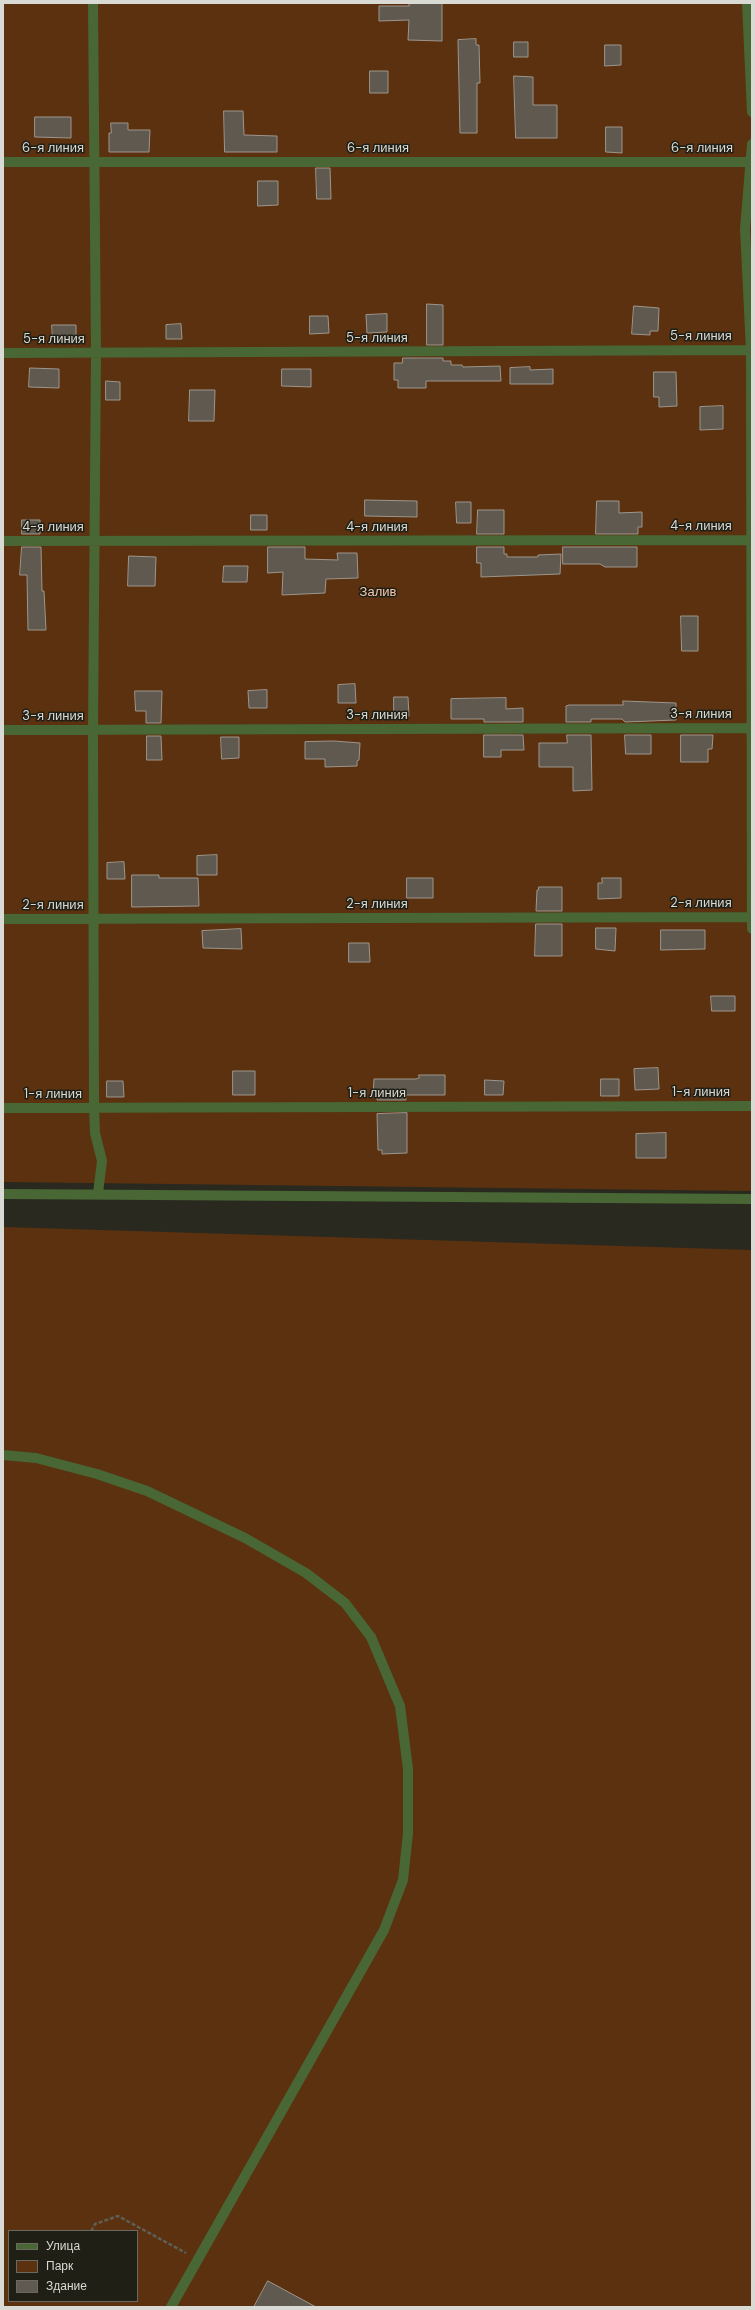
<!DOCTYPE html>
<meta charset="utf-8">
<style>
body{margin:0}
#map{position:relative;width:755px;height:2310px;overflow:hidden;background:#29291f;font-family:"DM Sans",sans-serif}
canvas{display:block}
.frame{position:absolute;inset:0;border:4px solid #dadad4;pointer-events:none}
.legend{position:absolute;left:8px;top:2230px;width:130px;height:72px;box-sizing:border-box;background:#1f1f16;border:1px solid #6a6a62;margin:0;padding:5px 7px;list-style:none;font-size:12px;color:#dadad4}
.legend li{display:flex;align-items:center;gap:8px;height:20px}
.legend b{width:20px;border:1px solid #6a6a62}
</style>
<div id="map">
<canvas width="755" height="2310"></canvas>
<div class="frame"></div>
<ul class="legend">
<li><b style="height:5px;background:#486734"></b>Улица</li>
<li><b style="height:11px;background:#5b3110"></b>Парк</li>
<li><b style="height:11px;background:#5f5950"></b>Здание</li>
</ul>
</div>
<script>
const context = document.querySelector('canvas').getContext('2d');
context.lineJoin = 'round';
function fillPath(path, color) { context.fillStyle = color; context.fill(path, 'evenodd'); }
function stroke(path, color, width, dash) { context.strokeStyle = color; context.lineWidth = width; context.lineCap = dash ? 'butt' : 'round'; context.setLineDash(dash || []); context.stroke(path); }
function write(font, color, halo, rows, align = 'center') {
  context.font = font + ' "DM Sans",sans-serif'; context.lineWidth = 3; context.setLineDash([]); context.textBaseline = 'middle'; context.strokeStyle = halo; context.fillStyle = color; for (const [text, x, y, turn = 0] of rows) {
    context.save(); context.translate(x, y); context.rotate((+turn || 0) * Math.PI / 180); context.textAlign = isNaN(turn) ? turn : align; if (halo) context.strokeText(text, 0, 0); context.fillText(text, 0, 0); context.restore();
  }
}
fillPath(new Path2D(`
 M3,3H752V1191L3,1182Z
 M3,1227L752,1250V2307H3ZM9,2231H137V2301H9Z`), '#5b3110');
const building = new Path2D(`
 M409,3H442V41L408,40L409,20L379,21V6H409Z
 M476,39V45H479L480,83H477V133H460L458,40Z
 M514,42H528V57H514Z
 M605,45H621V65L605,66Z
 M370,71H388V93H370Z
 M514,76L533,77V105H557V138H516Z
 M224,111H243L244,135L277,136V152H225Z
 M35,117H71V138L35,137Z
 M111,123H128V130H150L149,152H109V133H111Z
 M606,127H622V153L606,152Z
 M316,168H330L331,199H317Z
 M258,181H278V205L258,206Z
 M427,304L443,305V345H427Z
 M634,306L659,308L658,331H650V335L632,334Z
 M387,314V332L367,333L366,315Z
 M310,316H328L329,333L310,334Z
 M181,324L182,339H166V325Z
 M52,325H76V340H53Z
 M403,358H443V361H451V365H462L463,367L500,366L501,381H426V388H398V380H394V363H402Z
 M530,367V370L553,369V384H510V368Z
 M30,368L59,369V388L29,387Z
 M282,369H311V387L282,386Z
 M654,372H676L677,406L659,407V397H654Z
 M106,381L120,382V400H106Z
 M190,390H215L214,421H189Z
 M723,406V429L700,430V407Z
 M365,500L417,501V517L365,516Z
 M597,501H619V513L642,512V527H638V534H596Z
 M456,502H471V523H457Z
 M478,510H504V534H477Z
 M251,515H267V530H251Z
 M22,520H40V534H22Z
 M22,547H41L42,591H44L46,630H28L27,575H20Z
 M268,547H305V559L338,560L337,553H357L358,578L326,579L325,593L282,595L283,572L268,573Z
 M477,547H504V554H507V557H538V555L561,554L560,574L481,577V563H477Z
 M563,547H637V567H605L600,564H563Z
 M129,556L156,557L155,586H128Z
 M224,566H248L247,582H223Z
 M681,616H698V651H682Z
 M355,684L356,703H338V685Z
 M267,690V708H249L248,691Z
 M135,691H162L161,723H146V711H136Z
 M394,697H408L409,716H394Z
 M506,698V709L523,708V722H484V719H451V699Z
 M623,701L676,703V720L625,722L622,719H591V722H566V706L569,705H623Z
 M484,735H523L524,750H501V757H484Z
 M567,735H591L592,790L573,791V767H539V743H567Z
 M625,735H651V754H626Z
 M681,735H713L712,749H708V762H681Z
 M147,736H161L162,760H147Z
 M221,737H239V758L222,759Z
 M334,741L360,743L359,760L357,761V766L325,767V759H305V742Z
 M217,855V875H197V856Z
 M124,862L125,879H107V863Z
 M132,875H159V878H198L199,906L132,907Z
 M407,878H433V898H407Z
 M602,878H621V898L598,899V883H602Z
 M539,887H562V911H536L537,890H538Z
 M536,924H562V956H535Z
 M596,928H616L615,951L596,949Z
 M241,929L242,949L203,948L202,931Z
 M661,930H705V949L661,950Z
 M349,943H369L370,962H349Z
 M711,996H735V1011H712Z
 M658,1068L659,1089L635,1090L634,1069Z
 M233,1071H255V1095H233Z
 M419,1075H445V1095H406V1100H377V1096H373L374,1079H416L419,1078Z
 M601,1079H619V1096H601Z
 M485,1080L504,1081L503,1095H485Z
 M107,1081H123L124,1097H107Z
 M407,1113V1153L382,1154V1150H378L377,1114Z
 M666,1133V1158H636V1134Z
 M268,2281L316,2307H254Z`);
fillPath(building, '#5f5950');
stroke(building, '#9d968c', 1);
stroke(new Path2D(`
 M91,2231L95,2224L118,2216L186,2253`), '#5f5f56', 2.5, [4, 2]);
stroke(new Path2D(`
 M3,1455L36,1458L97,1474L147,1491L245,1538L306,1573L345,1603L371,1637L400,1706L408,1769V1833L403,1880L384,1930L171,2307`), '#486734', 10);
stroke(new Path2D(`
 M93,3L96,353L93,730L94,1107L95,1133L102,1161L98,1193
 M747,3L752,112
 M752,144L745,229L751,350L752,929
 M3,162H752
 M3,353L752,350
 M3,541L752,540
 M3,730L752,728
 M3,919L752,917
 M3,1108L752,1106
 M3,1194L752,1199`), '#486734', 10);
write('13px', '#dadad4', '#1f1f16', [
 ["6-я линия",53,149],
 ["6-я линия",378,149],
 ["6-я линия",702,149],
 ["5-я линия",701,337],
 ["5-я линия",377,339],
 ["5-я линия",54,340],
 ["4-я линия",701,527],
 ["4-я линия",53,528],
 ["4-я линия",377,528],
 ["3-я линия",701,715],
 ["3-я линия",377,716],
 ["3-я линия",53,717],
 ["2-я линия",701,904],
 ["2-я линия",377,905],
 ["2-я линия",53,906],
 ["1-я линия",701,1093],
 ["1-я линия",377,1094],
 ["1-я линия",53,1095]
]);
write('13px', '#f5c9ad', '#1f1f16', [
 ["Залив",378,593]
]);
</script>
